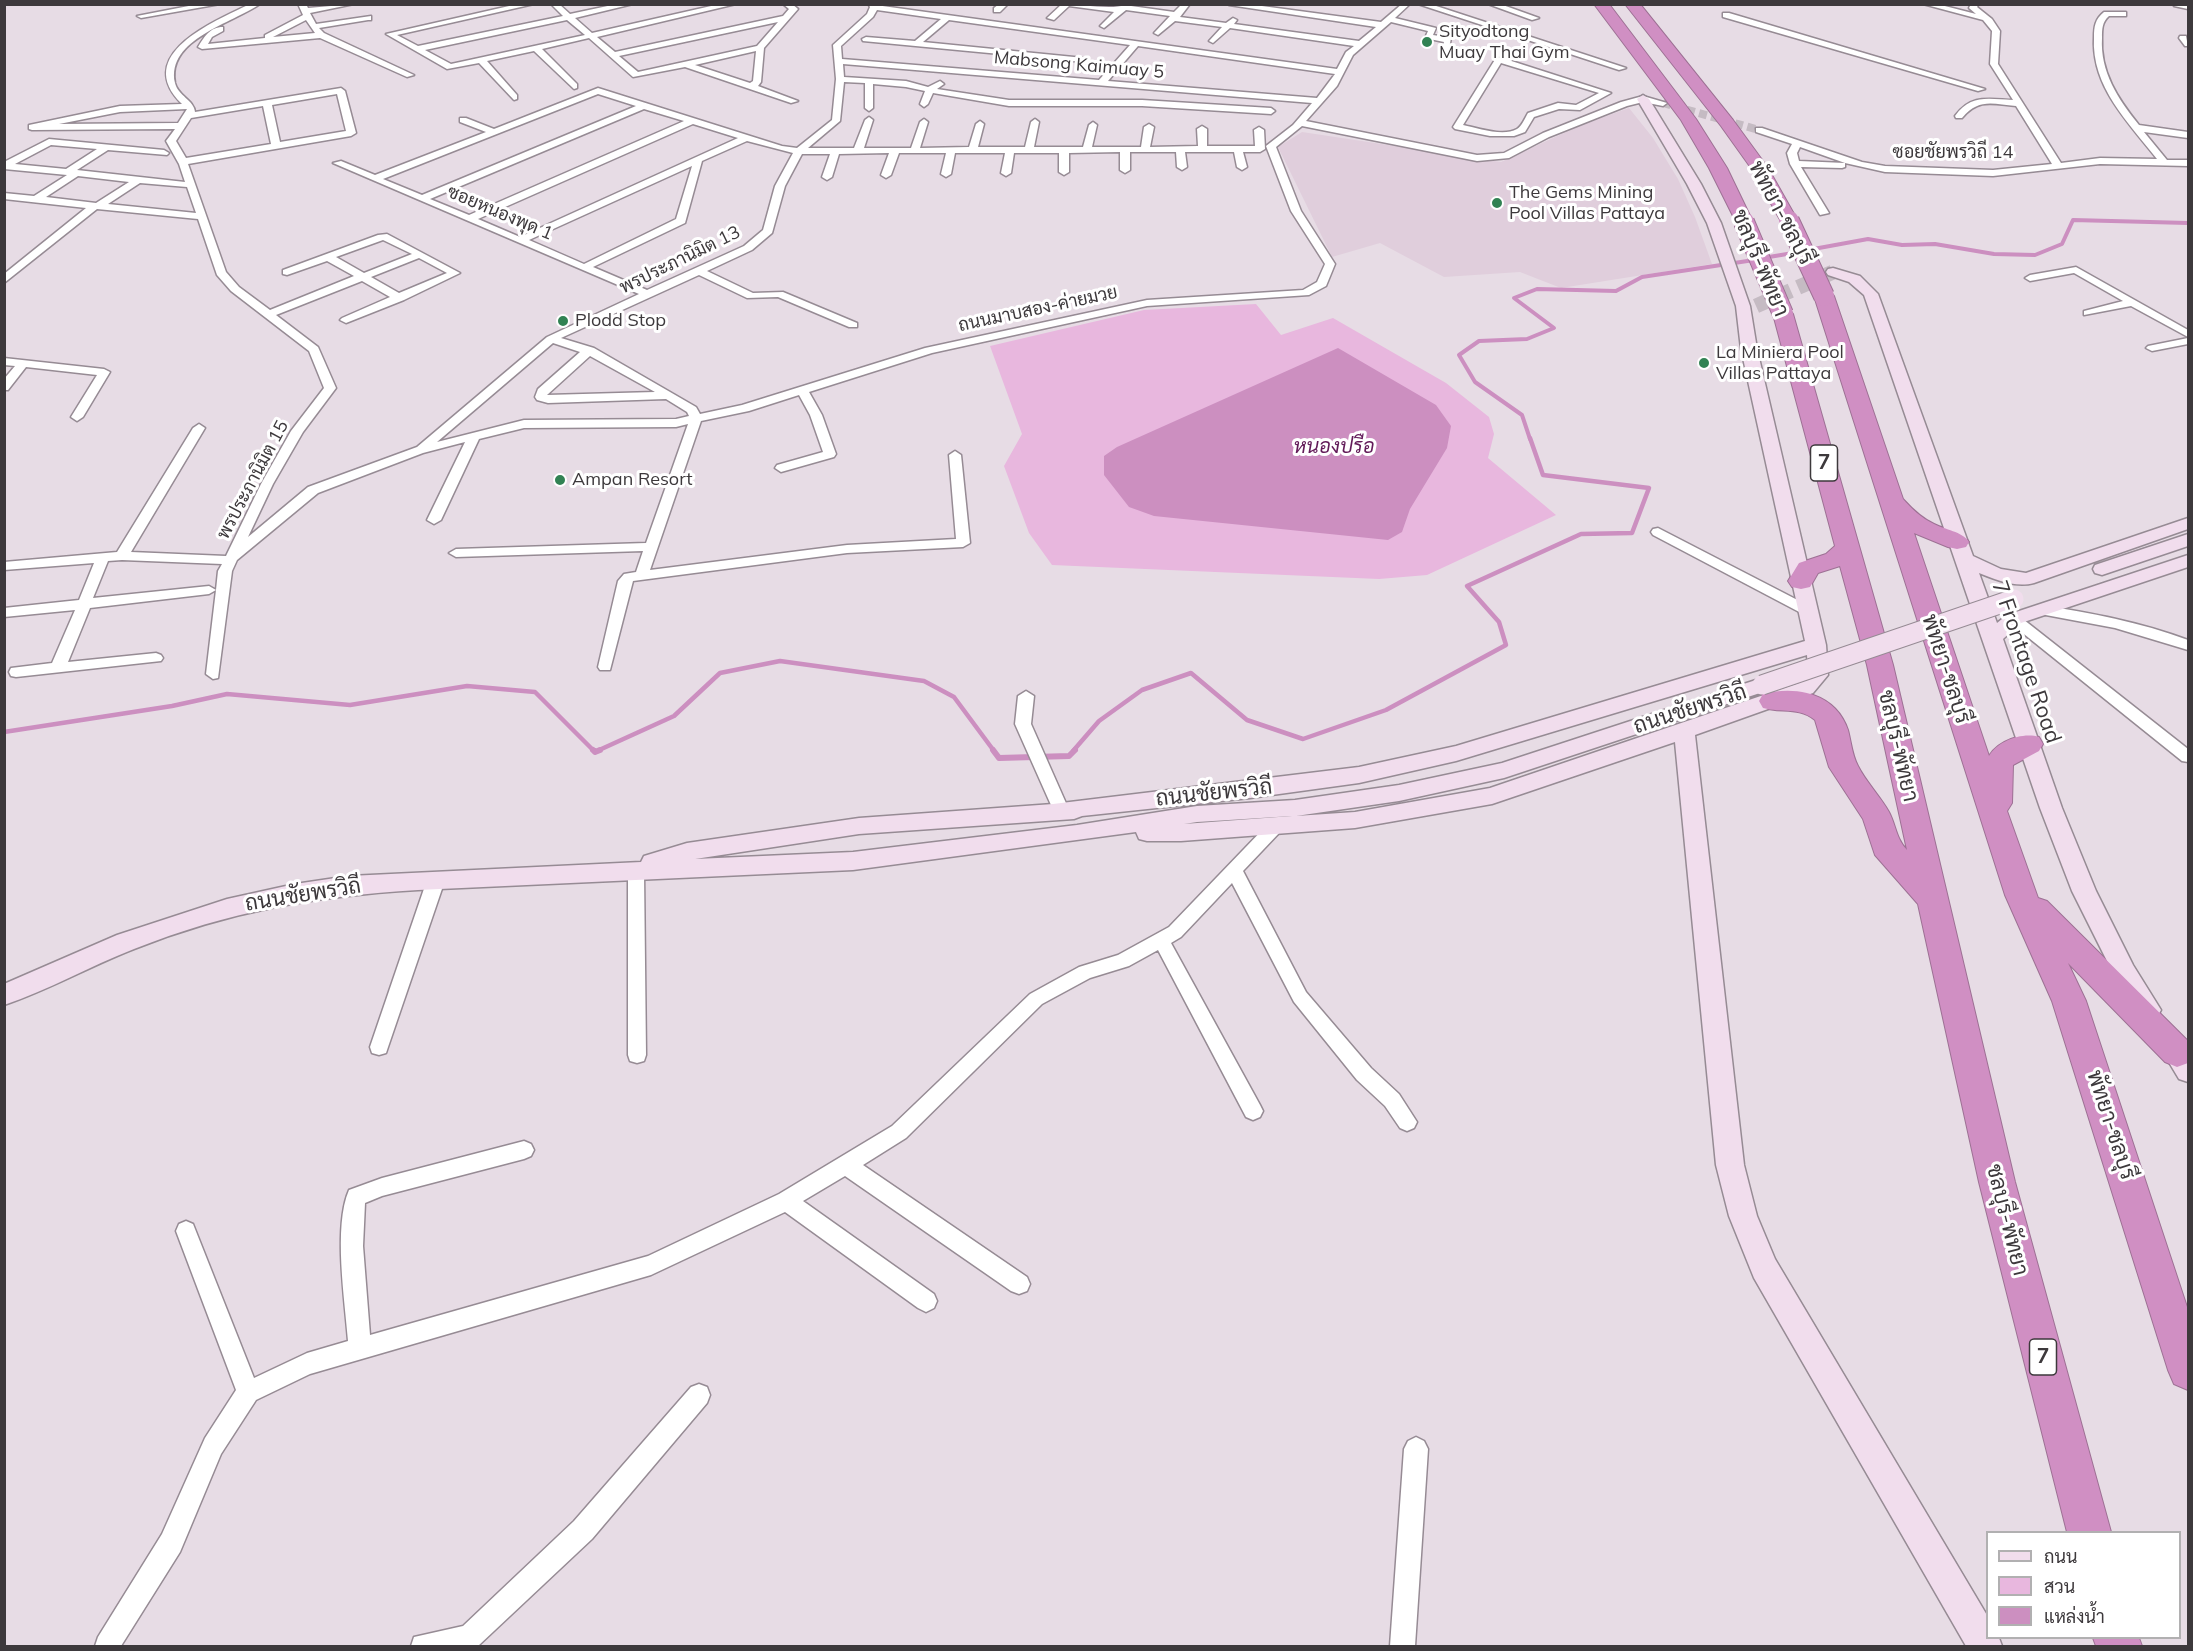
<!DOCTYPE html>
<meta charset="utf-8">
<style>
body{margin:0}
#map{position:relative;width:2193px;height:1651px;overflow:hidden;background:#e7dce5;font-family:Mulish,Sarabun,sans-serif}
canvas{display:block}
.frame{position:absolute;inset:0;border:6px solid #3d393c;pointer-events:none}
.legend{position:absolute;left:1986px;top:1531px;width:195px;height:108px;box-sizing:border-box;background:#fff;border:2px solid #b1b0b1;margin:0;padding:8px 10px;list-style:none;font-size:18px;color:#3d393c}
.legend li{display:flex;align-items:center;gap:12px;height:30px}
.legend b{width:30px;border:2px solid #b1b0b1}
</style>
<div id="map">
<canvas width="2193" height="1651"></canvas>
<div class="frame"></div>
<ul class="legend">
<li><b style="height:8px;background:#f1dded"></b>ถนน</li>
<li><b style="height:16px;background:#e8b7de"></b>สวน</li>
<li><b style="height:16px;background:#cc8fc0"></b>แหล่งน้ำ</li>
</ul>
</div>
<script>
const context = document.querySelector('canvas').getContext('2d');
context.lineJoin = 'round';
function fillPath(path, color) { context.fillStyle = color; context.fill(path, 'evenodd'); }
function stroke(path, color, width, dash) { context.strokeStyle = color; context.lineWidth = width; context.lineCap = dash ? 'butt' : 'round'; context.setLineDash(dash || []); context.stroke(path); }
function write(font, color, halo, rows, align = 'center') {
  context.font = font + ' Mulish,Sarabun,sans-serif'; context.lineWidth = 6; context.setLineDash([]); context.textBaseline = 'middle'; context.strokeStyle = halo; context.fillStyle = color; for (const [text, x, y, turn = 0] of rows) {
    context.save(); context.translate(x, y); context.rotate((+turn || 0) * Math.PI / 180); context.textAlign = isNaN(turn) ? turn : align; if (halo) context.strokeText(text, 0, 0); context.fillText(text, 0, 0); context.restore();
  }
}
fillPath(new Path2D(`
 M1629,108L1653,138L1678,179L1695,217L1712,264L1561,288L1520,272L1444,277L1380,243L1332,257L1278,147L1302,132L1501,162L1579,126Z`), '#e0cedc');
fillPath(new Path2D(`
 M1256,304L1281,335L1333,318L1446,383L1489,417L1494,434L1488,458L1556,515L1427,575L1379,579L1052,565L1029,533L1004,466L1022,434L990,346L1144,310Z`), '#e8b7de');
fillPath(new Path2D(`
 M1338,348L1436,405L1451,426L1447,448L1410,509L1402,532L1388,540L1154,516L1129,507L1104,475V456L1117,447Z`), '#cc8fc0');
stroke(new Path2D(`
 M1808,250L1868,239L1902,245L1935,244L1994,254L2035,255L2062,244L2073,220L2188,223
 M1763,258L1799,252
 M1530,439L1522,415L1475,382L1459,355L1479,341L1527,339L1554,328L1514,298L1537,289L1616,291L1642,277L1754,260`), '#cc8fc0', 4);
stroke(new Path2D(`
 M4,732L172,706L227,694L350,705L467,686L535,692L594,751
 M597,751L674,716L720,673L780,661L924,681L954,697L994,751
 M1073,751L1099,721L1142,690L1191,673L1247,720L1303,739L1386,710L1506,645L1499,622L1467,586L1581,534L1632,533L1649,488L1543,475L1530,438`), '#cc8fc0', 4.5);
stroke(new Path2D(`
 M593,750L595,752L600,750
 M993,750L999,758L1069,756L1075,750`), '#cc8fc0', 6);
stroke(new Path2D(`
 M1663,103L1759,130`), '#c5bbc3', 8, [8, 4.5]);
stroke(new Path2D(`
 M1756,306L1833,272`), '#c5bbc3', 15, [15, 8]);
const street = new Path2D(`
 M199,4H220L141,18L137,16Z
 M250,4H260C233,23 166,39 175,83C178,96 194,100 195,112L341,88L345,91L356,133L351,136L188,164L226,272L239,287L270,310L354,276L327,261L287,275L283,274V270L378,235L387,234L460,273L404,300L346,323L340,320L342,318L390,297L362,281L276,315L318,347L336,388L303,432L273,484L248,537L308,487L417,447L547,337L639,294L333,163L341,161L375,175L486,132L460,122V118H466L494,129L598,88L782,146L797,148L832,120L836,79L833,45L867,14L870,7L868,4L1337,69L1346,52L1354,46L1230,28L1213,43L1209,41L1222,27L1175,21L1158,35L1154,33L1170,16L1126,10L1104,28L1100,26L1114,12L1069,6L1054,20L1047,18L1062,4C1077,4 1113,10 1124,5L1174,12L1182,4H1190L1180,17L1226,23L1233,18L1237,20L1234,24L1359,41L1376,27L1229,5L1247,4L1381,22L1402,4H1410L1395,18L1436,28L1433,35L1451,38L1448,54L1441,52L1444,42L1425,38L1428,31L1391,22L1353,55L1337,86L1306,121L1477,155L1504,153L1543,133L1621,102L1643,96L1667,103L1663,106L1643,102L1627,106L1549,137L1509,158L1477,161L1302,126L1276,147L1301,211L1335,264L1326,286L1309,295L1147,306L932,353L809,392L822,415L836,454L834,457L781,472L775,468L777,465L823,452L810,415L799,395L749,411L701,421L650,570L847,545L956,539L949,455L955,451L961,455L970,543L963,547L847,553L633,581L610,670H600L598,667L618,581L624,574L636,572L643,551L456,557L449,553L456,549L646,543L688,424L676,427L524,428L479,439L441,520L434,524L427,520L465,442L423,453L318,493L237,560L232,571L218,678L213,679L206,674L216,590L209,594L90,608L68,662L156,653L161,655L163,658L161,661L16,677L11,676L9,672L11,668L52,663L75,610L4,617V608L79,600L94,563L4,570V562L117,552L193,428L199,424L205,428L131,552L226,556L261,484L291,431L324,388L309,351L231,291L217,275L198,219L97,209L4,283V274L86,208L4,199V193L34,196L67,175L4,169V162L49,139L164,150L169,153L167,155L108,150L77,170L185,182L179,164L166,141L175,129L32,130L29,129V125L120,106L182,104C132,55 213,22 250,4ZM877,10L941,19L915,41L866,37L862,39L863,41L1084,62L1088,60L1084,58L923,42L949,20L1130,45L1099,80L842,59L841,46L873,17ZM1138,46L1335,74L1317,98L1108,81ZM843,64L1312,103L1293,125L1266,146L1291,211L1325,264L1317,282L1303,290L1147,300L925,348L742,405L700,414L696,407L594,348L561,338L699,275L747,298L778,297L849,327H857V323L783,292L753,293L707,271L752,250L772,233L785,186L802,154H830L822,177L827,180L832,177L839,154L889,153L881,175L886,178L891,175L899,153H946L941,174L946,177L951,174L955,153H1005L1001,173L1006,176L1011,173L1014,153H1059V172L1064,175L1069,172V153L1120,152V170L1125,173L1130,170V152H1176L1177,167L1182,170L1187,167L1185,152H1234L1237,167L1242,170L1247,167L1243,152H1260L1265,149L1264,130L1259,127L1254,130L1255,146H1207V129L1202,126L1197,129L1198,146L1150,147L1154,127L1149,124L1144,127L1141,147H1092L1097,125L1093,122L1089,125L1083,147H1034L1039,122L1035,119L1031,122L1025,147H978L984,124L980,121L976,124L969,147L920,148L928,122L924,119L920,122L911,148H864L873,120L869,117L865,120L854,148H808L840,121L844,82L865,83V108L869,111L873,108V84L906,87L925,91L920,104L924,107L928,104L933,93L1009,106H1142L1271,114L1275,111L1271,108L1142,100H1009L937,89L944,84L940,81L928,87L906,81L844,77ZM337,94L346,131L280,142L272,105ZM598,94L636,106L422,195L383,179ZM263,106L271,144L186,158L176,141L191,118ZM187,109L178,123L59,124L120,112ZM644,109L684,121L469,215L430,199ZM693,124L738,138L520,237L478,219ZM747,141L793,153L775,186L763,230L744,246L647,290L593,267L685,223L702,161ZM51,145L97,149L66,169L15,164ZM692,166L676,219L584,264L529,240ZM78,176L129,182L96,203L46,197ZM140,183L187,187L196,213L108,204ZM383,240L412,254L364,273L336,257ZM419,258L447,273L399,293L371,277ZM553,343L580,352L538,389L535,397L537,400L548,403L666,399L687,412L689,416L676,419L524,420L437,442ZM590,356L655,392L547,395ZM122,560L222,564L218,571L216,590L209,586L93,598L108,561Z
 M298,4H306L308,8L354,4L310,13L316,24L371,16V20H368L319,28L324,33L414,75L407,77L320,38L202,49L198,47C204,37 210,27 223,27V31L212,37L208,44L265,38V35L303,15ZM306,20L315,33L273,37Z
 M518,4H534L397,35L418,46L563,16L551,4H559L570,14L617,4H633L575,18L592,33L720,4H736L597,37L615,52L783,16L789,9L783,4H792L798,9L764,48L761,82L758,86L798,101L791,103L685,67L633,77L589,38L542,49L577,84V88L574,89L534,51L487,61L517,95V99L514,100L479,63L447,69L386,34ZM567,20L585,35L451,64L425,50ZM778,22L757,46L638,72L619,56ZM756,51L753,81L750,83L695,65Z
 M999,4H1008L1000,12H994V8Z
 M1418,4H1430L1626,68L1619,70Z
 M1488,4H1500L1539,18L1532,20Z
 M1923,4H1937L1976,14L1969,8L1971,4H1979L1977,7L1992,19L2000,31L1998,64L2061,163L2100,158L2157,159C2129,123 2091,87 2094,37C2094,27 2095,19 2104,12H2126V16H2109C2102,22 2102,29 2102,38C2100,72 2118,99 2139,125L2188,132V138L2144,132L2167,160H2188V166L2100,164L1993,176L1885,172L1845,163V167L1842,168L1801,167L1829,213L1820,215L1790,164L1787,153L1792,144L1756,132V128H1762L1862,162L1885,166L1993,170L2052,164L2016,106C1992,104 1979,98 1962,118H1956L1955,116C1971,94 1987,99 2013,100L1990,64L1992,31L1983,20ZM1800,147L1845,163L1799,161L1797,153Z
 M2174,4L2188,5V9L2174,6Z
 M1723,13H1729L1985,89L1978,91L1723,17Z
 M2180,36H2186L2188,46H2185L2179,38Z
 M1496,58H1502L1611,93L1580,110L1559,109L1534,117L1525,132L1514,136H1490L1455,129L1453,127ZM1501,63L1599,93L1576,105L1558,103L1528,113C1525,118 1522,126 1517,129C1503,137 1478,128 1463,125Z
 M2076,267L2188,330V337L2131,306L2084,315V311L2123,301L2074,273L2030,281L2025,278L2030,275Z
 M2188,338V344L2152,351L2146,348L2148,346Z
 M4,358L104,369L110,372L83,417L77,421L71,417L97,375L26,367L8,390H4V379L15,366L4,365Z
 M1658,528L1813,608L1815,611L1813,614H1803L1653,535L1651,532L1653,529Z
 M2040,605C2091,613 2140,622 2188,640V650L2115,628L2035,613L2033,610L2035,607Z
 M2014,614L2019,616L2188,749V762L2182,761L2009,622L2007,619L2009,616Z
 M1026,691L1034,696L1031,724L1069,810L1067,814H1055L1015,724L1018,696Z
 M1275,821L1281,823L1283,827L1281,831L1243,871L1306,992L1371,1068L1399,1094L1417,1122L1414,1128L1407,1131L1400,1128L1385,1106L1357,1080L1294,1002L1232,883L1181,937L1171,943L1260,1105L1263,1111L1260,1117L1253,1120L1246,1117L1158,950L1129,966L1090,978L1042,1004L906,1138L863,1165L1027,1277L1030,1284L1027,1291L1019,1294L1011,1291L845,1176L803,1201L934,1294L937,1301L934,1308L926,1312L918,1308L785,1212L651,1275L310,1374L256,1400L221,1454L180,1552L121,1646H95L98,1637L162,1534L205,1438L236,1390L176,1231L179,1224L186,1221L193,1224L254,1378L307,1353L348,1341C345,1301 333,1226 349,1190L382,1178L524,1141L531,1144L534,1150L531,1156L524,1159L382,1196L365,1203L363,1246L370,1335L648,1256L779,1194L892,1126L1030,994L1079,967L1118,955L1169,927L1269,823Z
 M636,865L642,867L644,872L646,1055L644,1061L637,1063L630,1061L628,1055V872L630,867Z
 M436,873L442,875L445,880L388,1047L386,1053L379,1055L372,1053L370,1047L427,880L430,875Z
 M699,1384L707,1387L710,1395L707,1403L592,1539L478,1646H411L414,1637L463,1626L574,1521L691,1387Z
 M1416,1437L1424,1441L1428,1449L1415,1646H1390L1404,1449L1408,1441Z`);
const secondary = new Path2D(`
 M1643,95L1649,99L1701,184L1721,223L1750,306L1757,349L1826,645L1828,675L1813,693L1695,735L1744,1165L1757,1216L1775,1259L1988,1617V1638H1999L2002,1646H1966L1754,1278L1729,1216L1716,1165L1675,742L1492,804L1355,828L1181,841H1147L1139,839L1136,832L853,870L418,890C316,896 230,911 134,949C90,966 49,990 4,1005V984L117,935L227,899L295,884L349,876L641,862L644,856L687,843L859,818L1053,804L1359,767L1456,746L1805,641L1741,349L1736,306L1707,223L1687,184L1637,99ZM1807,655L1808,673L1799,683L1490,788L1355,812L1296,816L1399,801L1504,778L1769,690L1772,685L1769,680L1762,678L1502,763L1399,785L1295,800L1197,806L1077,825L853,852L695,859L859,834L1074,819L1082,816L1250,798L1359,783L1456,761ZM1292,816L1184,824L1197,822Z
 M1833,268L1860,276L1878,294L1973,556L2001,569L2026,573L2188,518V529L2034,583C2016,588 1996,580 1979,573L1997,623L2007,615L2188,555V567L2021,623L2003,639L2062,808L2096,891L2133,965L2161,1010L2157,1017L2148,1020L2139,1017L2116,979L2072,891L2040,808L1864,295L1849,282L1828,275L1826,272L1828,269Z
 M2188,534V546L2102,575L2095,573L2093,569L2095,565Z
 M2168,1028C2192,1036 2188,1061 2188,1082L2179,1079L2155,1039L2159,1031Z`);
const highway = new Path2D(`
 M1594,4H1609L1696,119L1727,168L1753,222L1750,226H1738L1709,168L1681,120Z
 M1625,4H1640L1733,120L1768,168L1798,221L1795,225H1783L1751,168L1721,126Z
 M1824,290L1831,292L1834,296L1903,499C1912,509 1921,518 1934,524C1945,530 1962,531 1969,542L1966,547L1957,549L1948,547L1914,533L1989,756C1998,741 2022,732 2039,737L2043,744L2039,751L2013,765L2012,803L2007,811L2038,898L2047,901L2188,1041V1063L2177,1067L2165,1062L2068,963L2086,1001L2188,1310V1390L2174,1384L2168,1370L2052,1001L2005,895L1814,296L1817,292Z
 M1783,308L1790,310L1793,314L1893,665L2015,1182L2111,1532H2067L1979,1182L1918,904L1875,855L1863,819L1829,767L1815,720C1799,707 1782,713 1763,708L1759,701L1763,694C1797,685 1836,694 1848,730C1851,741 1852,755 1858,766C1866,782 1880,796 1889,812C1896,825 1896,839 1907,850L1867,665L1840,566L1818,573L1810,587L1801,589L1792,587L1788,581L1799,563L1826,554L1835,546L1773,314L1776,310Z
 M2093,1638H2139L2142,1646H2096Z`);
stroke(street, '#968b94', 3);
stroke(secondary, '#968b94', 3);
stroke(highway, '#9d7194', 2);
fillPath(street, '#fff');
fillPath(secondary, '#f1dded');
fillPath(highway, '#d08fc3');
const secondaryBridge = new Path2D(`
 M1762,685L2014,599`);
const highwayBridge = new Path2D(`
 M1789,221L1824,296
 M1744,222L1783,314`);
stroke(secondaryBridge, '#968b94', 21, []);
stroke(highwayBridge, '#9d7194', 22, []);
stroke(secondaryBridge, '#f1dded', 19);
stroke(highwayBridge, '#d08fc3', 20);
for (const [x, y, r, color] of [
 [1427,42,6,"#318253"],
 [1497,203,6,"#318253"],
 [563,321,6,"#318253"],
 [1704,363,6,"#318253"],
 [560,480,6,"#318253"]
]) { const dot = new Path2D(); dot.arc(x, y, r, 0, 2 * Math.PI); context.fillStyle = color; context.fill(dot); stroke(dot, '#fff', 2); }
write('18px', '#3d393c', '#fff', [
 ["Sityodtong",1439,32],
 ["Muay Thai Gym",1439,53],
 ["The Gems Mining",1509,193],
 ["Pool Villas Pattaya",1509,214],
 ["Plodd Stop",575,321],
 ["La Miniera Pool",1716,353],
 ["Villas Pattaya",1716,374],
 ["Ampan Resort",572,480]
], 'left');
write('18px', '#3d393c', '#fff', [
 ["Mabsong Kaimuay 5",1079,65,5],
 ["ซอยชัยพรวิถี 14",1953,153],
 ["ซอยหนองพุด 1",500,213,23],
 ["พรประภานิมิต 13",680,260,-26],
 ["ถนนมาบสอง-ค่ายมวย",1038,309,-12],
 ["พรประภานิมิต 15",253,480,-62]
]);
write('italic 20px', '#621b59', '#fff', [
 ["หนองปรือ",1334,447]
]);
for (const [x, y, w] of [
 [1824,463,27],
 [2043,1357,27]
]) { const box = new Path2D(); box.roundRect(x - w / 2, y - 18, w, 36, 4.5); context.fillStyle = '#fff'; context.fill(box); stroke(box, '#3d393c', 1.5); }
write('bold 21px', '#3d393c', null, [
 ["7",1824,463],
 ["7",2043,1357]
]);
write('22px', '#3d393c', '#fff', [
 ["พัทยา-ชลบุรี",1781,213,62],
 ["ชลบุรี-พัทยา",1760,263,67],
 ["7 Frontage Road",2026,662,71],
 ["พัทยา-ชลบุรี",1946,669,72],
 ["ถนนชัยพรวิถี",1690,709,-18],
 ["ชลบุรี-พัทยา",1898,746,77],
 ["ถนนชัยพรวิถี",1214,793,-6],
 ["ถนนชัยพรวิถี",303,895,-9],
 ["พัทยา-ชลบุรี",2111,1125,72],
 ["ชลบุรี-พัทยา",2007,1220,76]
]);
</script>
